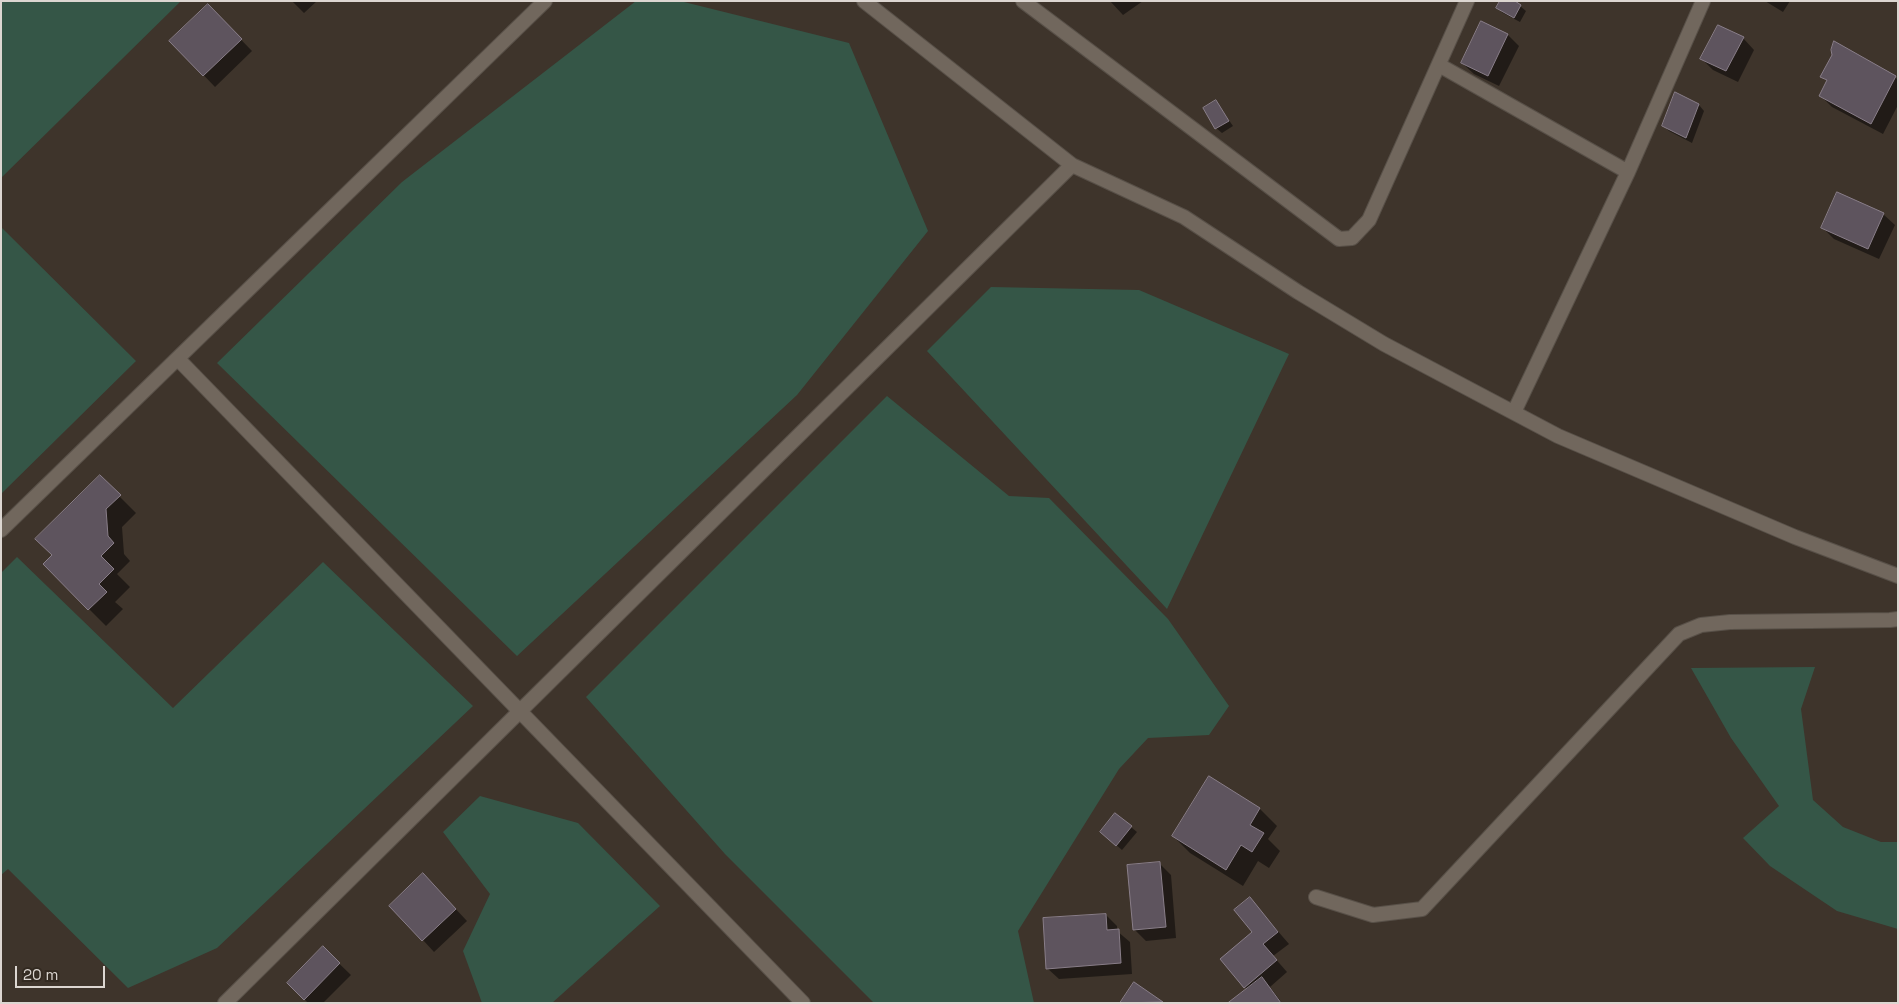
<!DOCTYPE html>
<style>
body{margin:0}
#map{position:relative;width:1899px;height:1004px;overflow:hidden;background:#3e342b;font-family:"Space Grotesk",sans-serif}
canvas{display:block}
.frame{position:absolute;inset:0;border:2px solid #dcd6d1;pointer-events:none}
.scale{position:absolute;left:15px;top:966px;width:90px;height:22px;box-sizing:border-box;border:2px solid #dcd6d1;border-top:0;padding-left:6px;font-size:15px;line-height:18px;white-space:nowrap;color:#dcd6d1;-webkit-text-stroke:4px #332a21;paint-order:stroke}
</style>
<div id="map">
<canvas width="1899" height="1004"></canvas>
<div class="frame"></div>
<div class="scale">20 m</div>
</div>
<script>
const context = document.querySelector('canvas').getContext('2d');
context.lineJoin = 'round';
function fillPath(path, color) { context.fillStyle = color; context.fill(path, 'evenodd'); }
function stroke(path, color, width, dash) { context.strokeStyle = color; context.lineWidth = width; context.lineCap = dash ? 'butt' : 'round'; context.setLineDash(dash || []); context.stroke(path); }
fillPath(new Path2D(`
 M1,1H181L1,178Z
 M636,1H680L849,43L928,231L797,395L517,656L217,363L402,182Z
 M1,227L136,361L1,494Z
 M991,287L1139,290L1289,354L1167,609L927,351Z
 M887,396L1009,496L1049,498L1168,619L1229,706L1209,735L1148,738L1119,769L1018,931L1034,1003H874L725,854L586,697Z
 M17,557L173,708L323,562L473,706L217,948L128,988L8,869L1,875V573Z
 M1815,667L1801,709L1813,800L1843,827L1881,842H1898V929L1837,911L1770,866L1743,838L1779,806L1731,738L1691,668Z
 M480,796L578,823L660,906L552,1003H482L463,951L490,894L443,832Z`), '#355647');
fillPath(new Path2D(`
 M292,1H317L304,13Z
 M1110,1H1143L1123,15Z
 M1765,1H1790L1783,12Z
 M1520,6L1526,11L1520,22L1503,13L1497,8Z
 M219,17L252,51L215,87L171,41Z
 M1482,23L1508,35L1519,46L1499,86L1474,74L1462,63Z
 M1743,38L1754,50L1738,82L1713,70L1702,59Z
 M1822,76L1895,77L1898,80V105L1883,134L1832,107L1821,96L1828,82Z
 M1676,94L1699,105L1704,111L1692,143L1669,131L1663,125Z
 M1216,102L1233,126L1222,133L1216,128Z
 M1883,214L1895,225L1879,259L1834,239L1822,227Z
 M100,477L136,513L122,527L124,554L130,561L117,574L130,587L115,602L123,609L106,626L44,564L53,555Z
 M1210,778L1260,809L1277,826L1268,839L1280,851L1269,868L1258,861L1243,886L1190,853L1173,836Z
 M1115,814L1137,832L1122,850L1107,837Z
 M1159,863L1171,875L1176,938L1146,941L1134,929Z
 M435,887L467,921L434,952L423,940Z
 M1250,899L1289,944L1273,956L1287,972L1270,987L1282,1003H1230L1248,990L1245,987L1254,932Z
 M1106,915L1117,926V931L1130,942L1132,974L1059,979L1047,968Z
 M323,948L351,975L323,1003H308L289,983Z`), '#0007');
const building = new Path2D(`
 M1500,1H1515L1521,5L1514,18L1496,8Z
 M208,4L242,39L203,76L169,41Z
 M1481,21L1508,34L1488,76L1461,63Z
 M1718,25L1744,37L1726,71L1700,59Z
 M1834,41L1896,76L1871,124L1819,96L1827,80L1820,77L1832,55L1831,50Z
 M1675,92L1699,104L1686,138L1662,126Z
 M1216,100L1229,121L1215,129L1203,108Z
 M1837,192L1884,213L1868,249L1821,228Z
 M100,475L121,495L106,509L108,536L114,543L101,556L114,569L99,584L107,592L88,610L43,564L52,555L35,539Z
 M1209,776L1260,808L1250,825L1264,833L1252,852L1241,845L1226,870L1172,836Z
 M1115,813L1132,826L1116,846L1100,832Z
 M1160,862L1166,927L1133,930L1127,865Z
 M423,873L456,909L422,941L389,906Z
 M1250,897L1278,932L1263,944L1277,960L1244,988L1220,959L1252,932L1234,910Z
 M1106,914L1107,930L1119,929L1121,963L1046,969L1043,918Z
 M323,946L340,963L304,1000L287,983Z
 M1262,977L1281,1003H1228Z
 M1134,982L1163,1002L1120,1003Z`);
fillPath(building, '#5e545e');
stroke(building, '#897e89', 1);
const minor = new Path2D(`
 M864,1L1072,165L1184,217L1298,292L1384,344L1558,436L1795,537L1898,576
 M1023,1L1339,239L1352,238L1369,220L1467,1
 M1439,65L1628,172
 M178,359L803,1003
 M1514,412L1628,172L1703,1
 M1,530L545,1
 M1316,897L1373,915L1422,909L1679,634L1701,625L1730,622L1890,620L1898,619
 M225,1003L1072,165`);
stroke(minor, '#585048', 16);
stroke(minor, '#71675d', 14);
</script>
